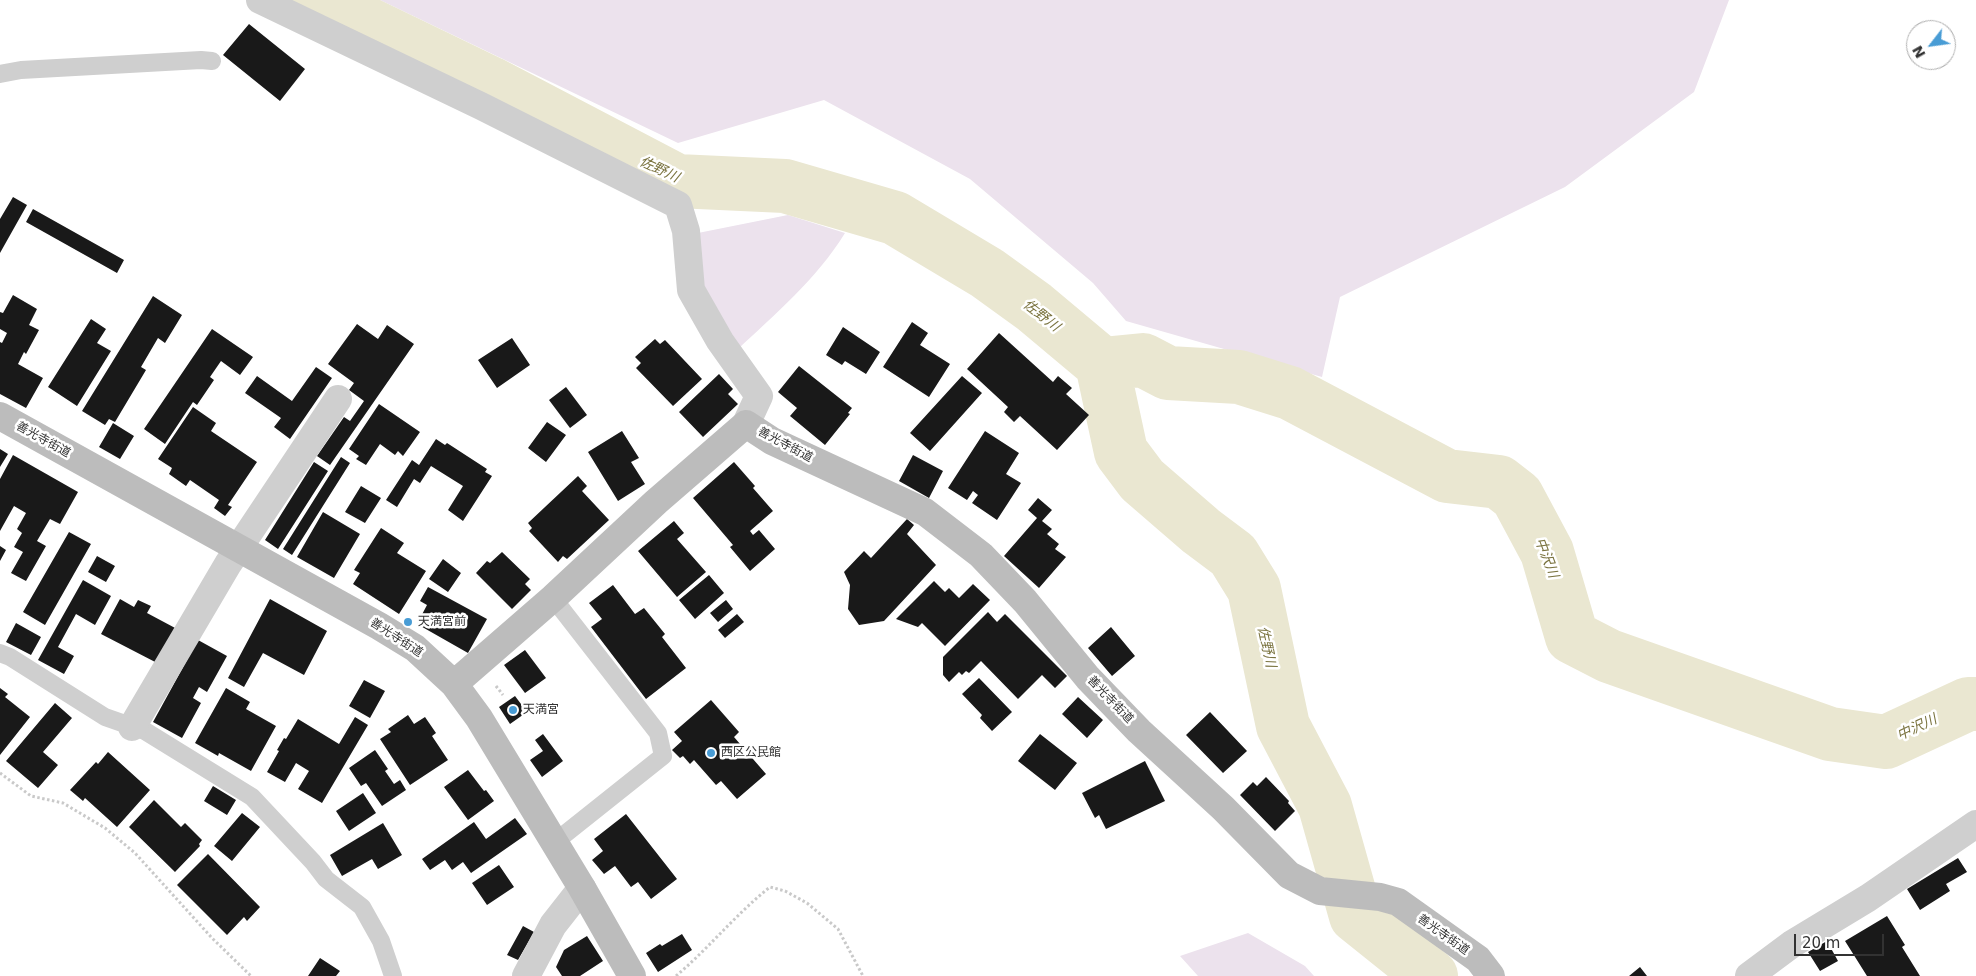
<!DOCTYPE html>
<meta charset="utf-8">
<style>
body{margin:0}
#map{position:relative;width:1976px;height:976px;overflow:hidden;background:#fff;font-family:"DejaVu Sans",sans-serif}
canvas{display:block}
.north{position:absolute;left:1906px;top:20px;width:50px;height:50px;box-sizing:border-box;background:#fff;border:1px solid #adadad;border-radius:50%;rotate:240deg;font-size:14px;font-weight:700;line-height:20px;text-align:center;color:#323232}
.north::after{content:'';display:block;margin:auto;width:18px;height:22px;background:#489cd5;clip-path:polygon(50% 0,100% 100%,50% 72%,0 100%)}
.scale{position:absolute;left:1794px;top:934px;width:90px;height:22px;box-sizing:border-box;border:2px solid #323232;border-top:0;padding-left:6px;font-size:15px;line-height:18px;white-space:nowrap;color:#323232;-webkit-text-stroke:4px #fff;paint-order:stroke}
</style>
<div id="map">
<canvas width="1976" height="976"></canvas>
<div class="north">N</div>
<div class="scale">20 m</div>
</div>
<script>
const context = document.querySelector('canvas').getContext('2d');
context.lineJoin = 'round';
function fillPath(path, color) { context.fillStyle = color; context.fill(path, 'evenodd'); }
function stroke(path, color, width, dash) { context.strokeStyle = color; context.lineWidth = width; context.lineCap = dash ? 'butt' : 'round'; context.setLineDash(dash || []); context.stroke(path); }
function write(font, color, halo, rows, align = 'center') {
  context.font = font + ' "DejaVu Sans","Noto Sans JP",sans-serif'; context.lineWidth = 5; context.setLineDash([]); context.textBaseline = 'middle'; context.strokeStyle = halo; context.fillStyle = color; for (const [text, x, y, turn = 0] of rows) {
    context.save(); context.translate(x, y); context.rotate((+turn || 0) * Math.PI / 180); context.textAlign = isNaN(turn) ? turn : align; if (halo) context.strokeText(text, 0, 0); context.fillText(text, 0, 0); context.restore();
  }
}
fillPath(new Path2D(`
 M380,0H1729L1694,92L1565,187L1340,297L1322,377L1126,321L1093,283L970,179L824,100L678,143Z
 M788,215L845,233C816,280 775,314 736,351L699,287L693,234Z
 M1248,933L1305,966L1314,976H1198L1180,956Z`), '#ece2ed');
stroke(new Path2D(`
 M318,0L490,83L677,181L785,186L895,218L987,273L1034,307L1102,364L1121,452L1142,480L1201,531L1233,555L1254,589L1283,726L1325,806L1356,916L1431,976
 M1102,364L1143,360L1168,373L1239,377L1290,393L1447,476L1499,482L1517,496L1547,552L1572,637L1609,656L1830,734L1886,742L1968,704H1976`), '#eae7d1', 54);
fillPath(new Path2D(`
 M249,24L305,69L280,101L223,55Z
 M13,197L27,205L0,253V219Z
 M33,209L124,260L117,273L26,222Z
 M13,295L37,309L29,325L39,330L26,354L24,352L18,364L43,378L26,408L0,394V342L2,343L7,333L0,329V312L3,313Z
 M153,296L182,315L165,343L158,338L141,367L146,370L115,422L109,419L105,425L82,411Z
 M91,319L106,329L97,343L111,351L77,406L48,387Z
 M912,322L928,333L920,345L950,364L929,397L883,367Z
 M357,324L378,339L387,325L414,344L330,465L317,456L344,417L350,421L364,401L349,390L354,383L328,364Z
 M843,327L880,352L866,374L845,361L842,365L826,355Z
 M212,329L253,357L240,375L221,361L210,377L214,380L197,405L193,402L165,444L144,429Z
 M999,333L1053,382L1058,376L1072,388L1066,394L1089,415L1057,450L1020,416L1014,422L1004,412L1008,407L967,369Z
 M512,338L530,365L497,388L478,360Z
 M655,339L660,344L665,340L702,379L673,406L636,368L641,363L635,357Z
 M799,366L852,408L848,413L850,414L825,445L790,416L797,408L778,392Z
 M316,367L332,378L290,439L274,427L281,418L245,393L257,376L292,401Z
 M719,374L733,389L728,394L738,404L703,437L679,412Z
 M962,376L982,393L930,451L910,433Z
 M566,387L587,415L570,428L549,400Z
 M379,404L420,432L403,456L398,451L395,455L380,444L366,465L356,459L359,456L349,449Z
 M193,407L216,423L211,431L257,462L228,505L232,507L225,516L214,508L219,500L190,480L186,486L169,474L172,468L158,459Z
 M547,422L566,435L546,462L528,448Z
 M113,423L134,436L120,459L99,447Z
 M622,431L639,458L631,462L645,484L618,501L588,452Z
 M985,431L1019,453L1006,474L1021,483L997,520L972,503L978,495L973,491L967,500L948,488Z
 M436,439L445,445L447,443L487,469L485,472L492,476L463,521L448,510L463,486L431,466L420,483L414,479L397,507L386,500L412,460L419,465Z
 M0,449L8,454L0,467Z
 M13,455L78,492L60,524L50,519L37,541L46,546L26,581L11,573L23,552L14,547L22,533L17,529L26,513L14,506L0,531V479Z
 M913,455L943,471L929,498L899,481Z
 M341,457L350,463L292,555L283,549Z
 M314,462L328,471L278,549L265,540Z
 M734,462L755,486L753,488L773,511L750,531L753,535L759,530L775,549L750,571L730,547L733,545L693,498Z
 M578,476L587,486L582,491L609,520L567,559L563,556L558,562L529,531L532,528L528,523Z
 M361,486L381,498L365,523L345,512Z
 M1038,498L1052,510L1042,521L1052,529L1047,534L1059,544L1055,549L1066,557L1039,588L1004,556L1037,518L1028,510Z
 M323,512L360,534L334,578L297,557Z
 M907,519L914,525L907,534L936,565L884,621L859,625L848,609L850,585L844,572L864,551L871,558Z
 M674,521L684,533L677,539L706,572L677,597L638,551Z
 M381,528L404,543L397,553L426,571L399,614L353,584L360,573L354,570Z
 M69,532L91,544L45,625L23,612Z
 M0,546L6,550L0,561Z
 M502,552L530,579L525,584L531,590L512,609L476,573L487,561L490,563Z
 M97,556L115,566L106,582L88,572Z
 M443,559L461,573L448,592L429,579Z
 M709,575L724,593L695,619L679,600Z
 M83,580L111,596L95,625L76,614L58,647L74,656L64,674L38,660Z
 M934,581L945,592L949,588L959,598L973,584L990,600L945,646L922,623L918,627L896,619Z
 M613,585L635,614L644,608L665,634L662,637L686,668L646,699L591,627L602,619L589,603Z
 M428,587L487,619L468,653L417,624L427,605L420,601Z
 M120,599L134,607L138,600L151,606L147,613L177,629L159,664L101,634Z
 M270,599L327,631L304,675L263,653L244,687L228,678Z
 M726,600L733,609L718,622L710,613Z
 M988,612L997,622L1005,614L1067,676L1055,688L1042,675L1018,699L981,661L969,673L966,671L962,675L959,672L949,682L943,675V657Z
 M737,614L744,622L725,638L718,630Z
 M16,623L41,637L31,655L6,642Z
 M1111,627L1135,656L1112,676L1088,648Z
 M198,640L227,656L207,692L199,687L193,698L201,703L182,738L153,722Z
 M525,650L546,678L525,693L504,665Z
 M979,678L1012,712L992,731L980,718L982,715L962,694Z
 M364,680L385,691L370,718L349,706Z
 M0,688L8,694L5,697L30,717L0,755Z
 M226,688L250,702L246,709L276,726L251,771L219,753L218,756L195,743Z
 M515,696L527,712L510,724L499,707Z
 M1078,697L1103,720L1087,738L1062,714Z
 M711,700L739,732L734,737L766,774L737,799L721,781L716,785L694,760L690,764L683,756L680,758L672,750L682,741L674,732Z
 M55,703L72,718L43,752L58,765L38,788L6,761Z
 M1210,712L1247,751L1223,773L1186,735Z
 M408,715L414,724L425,717L436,733L432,736L448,760L410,785L380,739L391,732L388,729Z
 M355,717L368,725L322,803L298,789L309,771L296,763L285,782L267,772L279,751L277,750L284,738L286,739L298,719L339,744Z
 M543,734L563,761L542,777L530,760L543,751L535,740Z
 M1040,734L1077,763L1055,790L1018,761Z
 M375,750L388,769L385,771L394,784L400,780L406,790L382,806L366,783L361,786L349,768Z
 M108,752L150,790L117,827L85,798L83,801L70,790L96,762L98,764Z
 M1145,761L1165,801L1106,829L1099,815L1095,818L1082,793Z
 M468,770L484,791L486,790L494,801L468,820L444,787Z
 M1266,777L1289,801L1288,803L1295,811L1275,831L1240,795L1253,782L1257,786Z
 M213,786L236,800L227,815L204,801Z
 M363,793L376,813L349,831L336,811Z
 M154,800L181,827L185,823L202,840L199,844L200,846L175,872L129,827Z
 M242,813L260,827L232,861L214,846Z
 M626,814L677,879L651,899L638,882L631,887L615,866L604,874L592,860L603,851L594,839Z
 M515,818L527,834L471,873L463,862L452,870L445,860L430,870L422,859L474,822L486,839Z
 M383,823L402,855L378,869L372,859L342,876L330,855Z
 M208,854L260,907L247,921L244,917L227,935L177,885Z
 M1958,858L1967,872L1946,884L1950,891L1920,910L1907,889Z
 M499,865L514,887L487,905L472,883Z
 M1887,916L1905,945L1902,947L1920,976H1867L1845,941Z
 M523,926L534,932L518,960L507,955Z
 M682,934L692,950L658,972L646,953L660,944L662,946Z
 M587,936L603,961L580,976H562L556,967L564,950Z
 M1827,941L1838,961L1820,971L1808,952Z
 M320,958L340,971L336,976H308Z
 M1640,967L1647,976H1629Z`), '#191919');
stroke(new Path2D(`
 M496,686L503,695
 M0,773L31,796L63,803L105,828L135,853L212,938L251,976
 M676,976C709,948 736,914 770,887L785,891L807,903L838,929L863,976`), '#c9c9c9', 3, [2.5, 2.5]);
stroke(new Path2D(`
 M0,74L21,70L201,60L212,61
 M553,598L658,733L663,756L555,842
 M0,653L10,657L105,717L145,731L252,797L313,862L326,879L362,907L381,941L393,976`), '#cfcfcf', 18);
stroke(new Path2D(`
 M260,0L481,106L678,205L686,231L691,290L720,341L759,396L746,424
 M132,727L228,564L338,399
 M526,976L553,925L582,888
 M1749,976L1792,944L1868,898L1976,824`), '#cfcfcf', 28);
stroke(new Path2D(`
 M0,416L379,626L415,648L454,684L479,718L582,888L632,976
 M454,684L553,598L656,502L746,424L772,441L925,512L981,555L1025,601L1088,678L1139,731L1223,808L1289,875L1320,891L1380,897L1398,902L1478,959L1491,976`), '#bcbcbc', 28);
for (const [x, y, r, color] of [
 [408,622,5,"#489cd5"],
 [513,710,5,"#489cd5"],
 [711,753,5,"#489cd5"]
]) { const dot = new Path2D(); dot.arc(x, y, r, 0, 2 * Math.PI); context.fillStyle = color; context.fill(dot); stroke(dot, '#fff', 2); }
write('12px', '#323232', '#fff', [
 ["善光寺街道",43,440,29],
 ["善光寺街道",785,445,28],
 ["善光寺街道",396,638,33],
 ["善光寺街道",1110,700,46],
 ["善光寺街道",1443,935,35]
]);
write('12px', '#323232', '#fff', [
 ["天満宮前",418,622],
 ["天満宮",523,710],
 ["西区公民館",721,753]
], 'left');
write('italic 14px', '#7a733f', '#fff', [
 ["佐野川",659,170,25],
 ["佐野川",1041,316,38],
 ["中沢川",1546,558,69],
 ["佐野川",1266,647,78],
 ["中沢川",1917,728,-25]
]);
</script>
